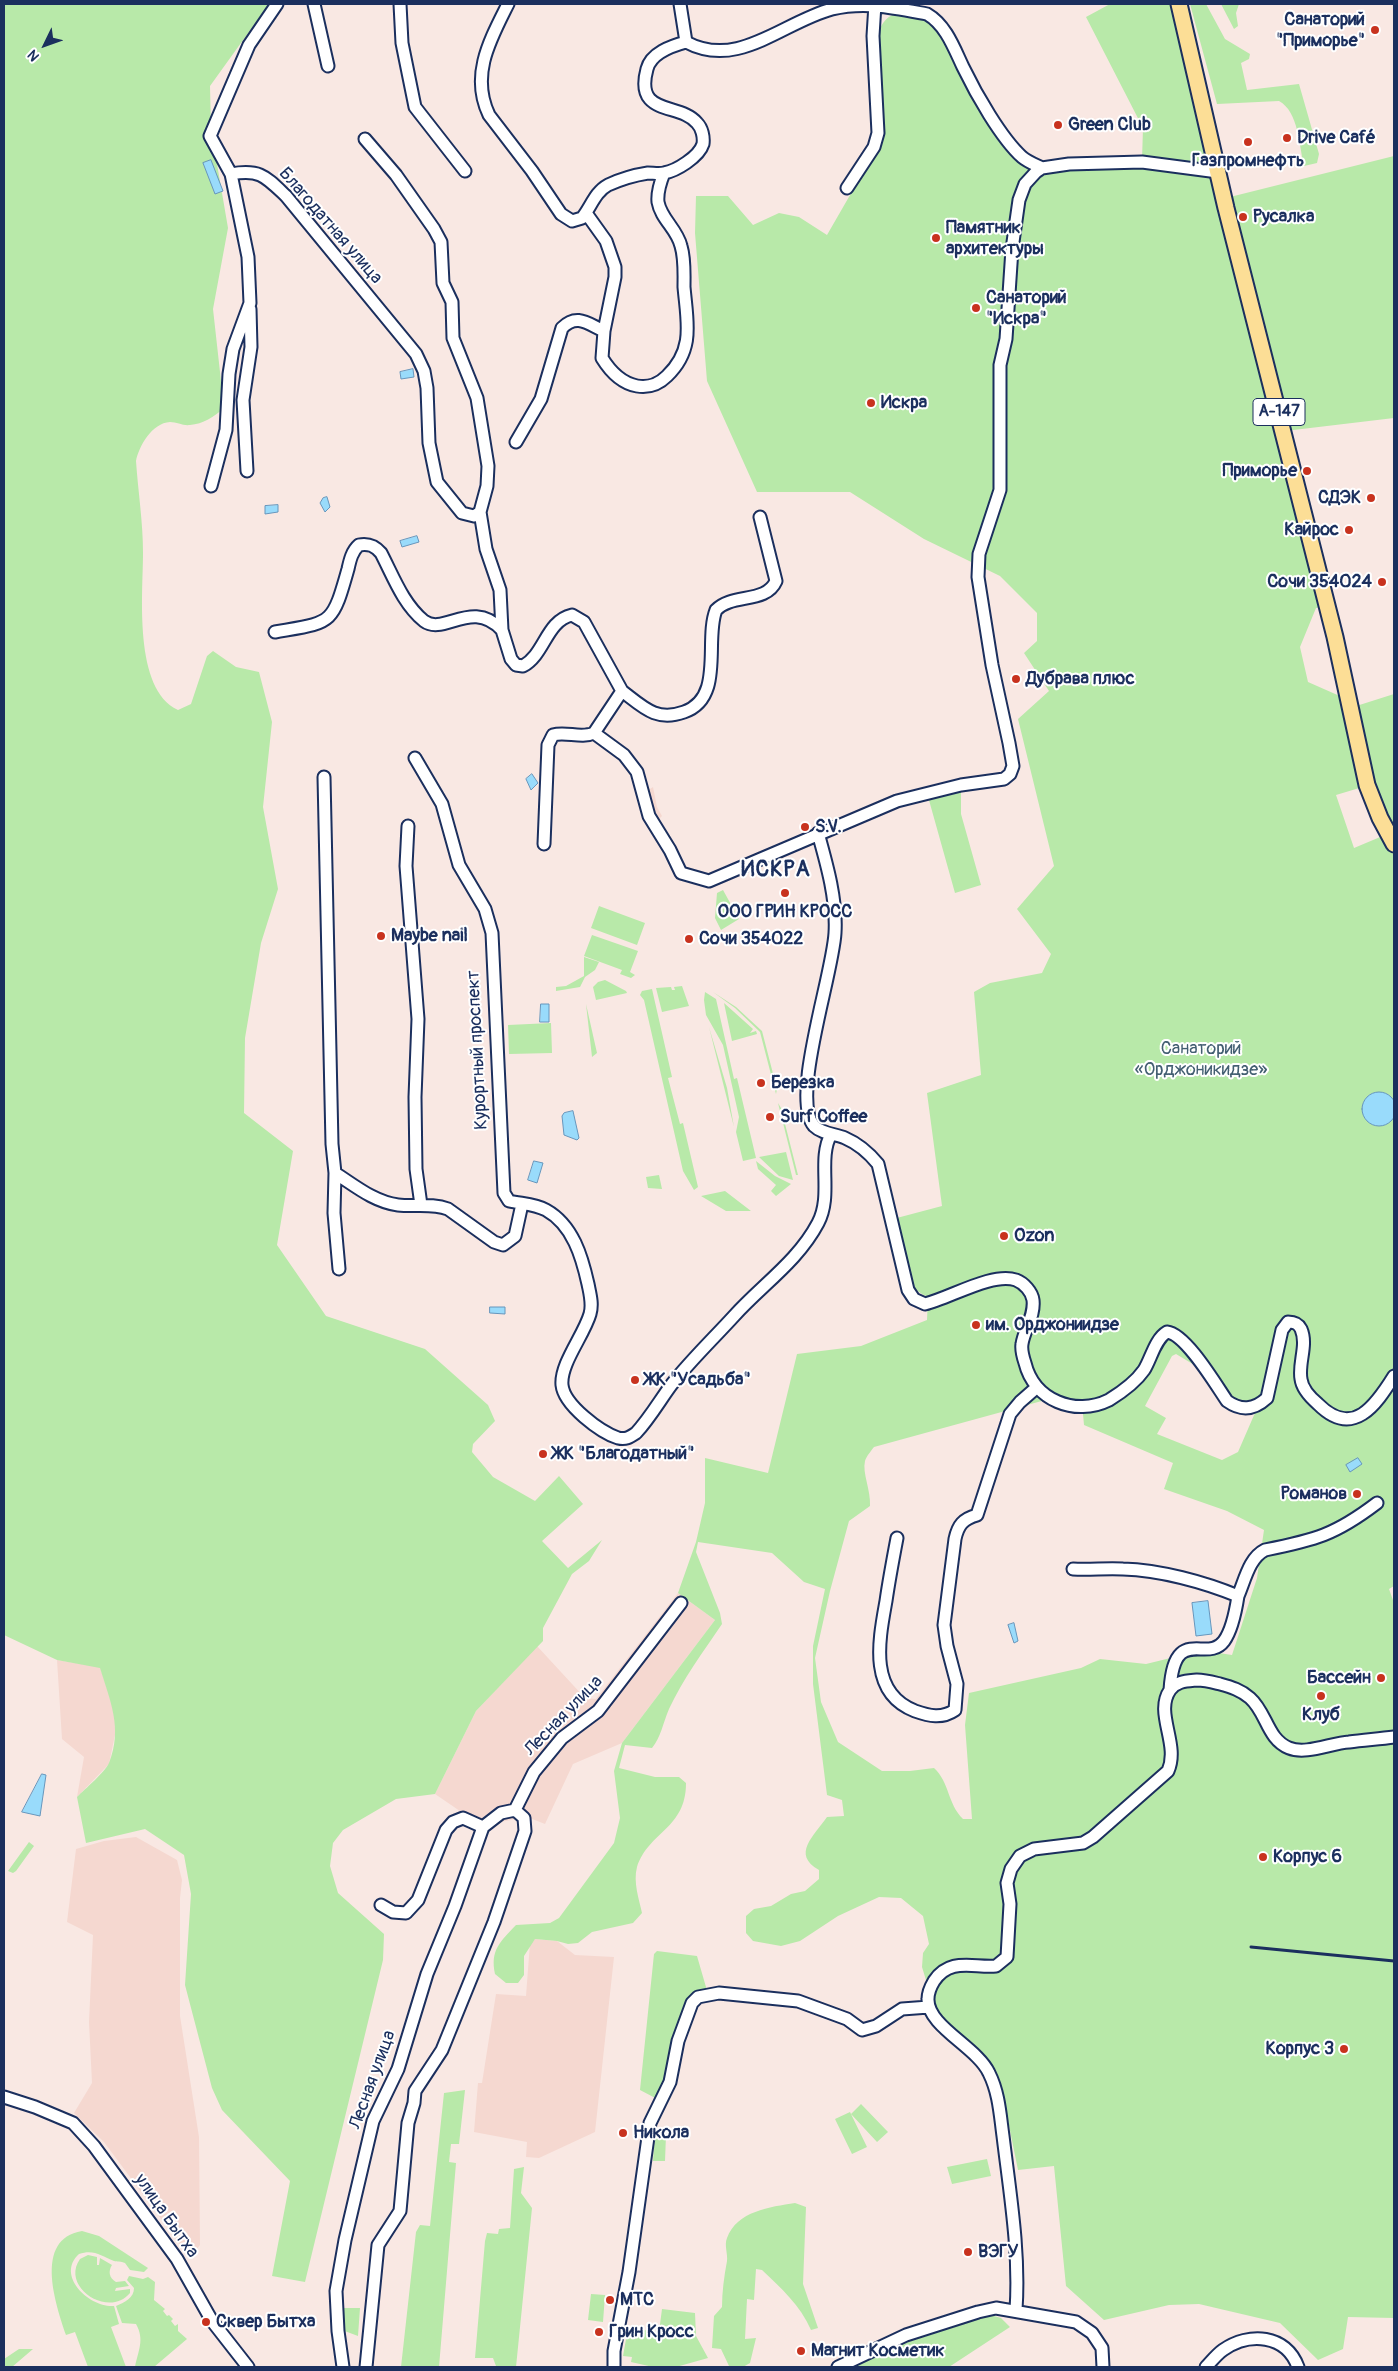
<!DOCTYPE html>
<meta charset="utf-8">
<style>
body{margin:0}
#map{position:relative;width:1398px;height:2371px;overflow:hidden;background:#f9e8e3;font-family:Pangolin,sans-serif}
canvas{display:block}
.frame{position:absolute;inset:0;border:5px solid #1b2f5e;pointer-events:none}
.north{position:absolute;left:20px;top:20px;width:50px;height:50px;-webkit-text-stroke:4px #fff;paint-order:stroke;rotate:228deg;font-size:14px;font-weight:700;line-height:20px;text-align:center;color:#1b2f5e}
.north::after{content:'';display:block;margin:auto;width:18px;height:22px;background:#1b2f5e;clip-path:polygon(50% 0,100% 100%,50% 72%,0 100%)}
</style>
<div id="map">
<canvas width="1398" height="2371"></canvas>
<div class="frame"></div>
<div class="north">N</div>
</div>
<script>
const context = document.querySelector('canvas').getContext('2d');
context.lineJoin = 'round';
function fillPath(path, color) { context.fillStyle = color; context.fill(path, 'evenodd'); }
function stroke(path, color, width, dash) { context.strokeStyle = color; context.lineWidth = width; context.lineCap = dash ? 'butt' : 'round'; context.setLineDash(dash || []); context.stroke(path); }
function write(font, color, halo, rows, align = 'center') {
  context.font = font + ' Pangolin,sans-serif'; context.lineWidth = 4; context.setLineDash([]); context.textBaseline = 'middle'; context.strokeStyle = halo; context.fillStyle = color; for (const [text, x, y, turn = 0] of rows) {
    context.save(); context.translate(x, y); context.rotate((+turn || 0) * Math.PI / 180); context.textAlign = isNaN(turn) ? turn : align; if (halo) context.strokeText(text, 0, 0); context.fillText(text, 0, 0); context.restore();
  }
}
fillPath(new Path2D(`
 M653,787L657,807L662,816L658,820L650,805L647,791Z
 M678,1593L715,1620L622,1743L573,1764L545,1824L527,1817L495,1823L476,1822L435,1794L476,1711L537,1646L585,1698L596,1699Z
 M57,1660L100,1667L116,1716V1730L109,1764L77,1797L84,1757L62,1739Z
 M136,1837L177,1860L182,1880L180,1898V2016L199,2137L200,2245L190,2258L104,2142L74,2113L92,2083L89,2022L93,1935L67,1922L76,1849L104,1841Z
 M535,1939L557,1941L575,1955L614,1957L595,2132L539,2158L526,2157L527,2142L474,2132L478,2083H482L496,1994L526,1996L530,1943Z`), '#f5d8d0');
fillPath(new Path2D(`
 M4,4H269L210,86L211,129L228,228L213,309L224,408C214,417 203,424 190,425C183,426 177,422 170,422C152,423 139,446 136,461C138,491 143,522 143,553C143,594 133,689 178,710L191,704L207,656L213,651L236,667L259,672L272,722L263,807L278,889L261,943L245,1038L244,1113L293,1151L277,1245L326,1316L425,1349L488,1405L495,1421L473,1444L472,1452L493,1477L535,1501L559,1476L583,1504L542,1541L568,1568L602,1540L589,1561L572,1574L543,1628V1641L476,1711L435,1794L396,1799L343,1830L333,1843L330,1866L338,1893L384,1934L383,1960L305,2282L272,2276L290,2181L222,2110L212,2088L185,1985L191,1894L184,1855L145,1829L86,1843L77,1797C85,1789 105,1772 109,1763C123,1728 110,1701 100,1668L57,1660L4,1635Z
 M1110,4H1176L1222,199L1394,156V418L1285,431L1323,607L1316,608L1300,647L1308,682L1342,697L1350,708L1394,694V1586L1389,1589L1394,1603V2318L1348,2317L1343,2349L1318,2360L1280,2323L1199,2304L1169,2305L1104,2320L1066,2286L1054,2166L1018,2170L1002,2091L991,2070L939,2023L922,1967L923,1953L929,1944L923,1916L901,1898L879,1897L838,1916L800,1941L781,1946L753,1941L746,1933V1916L754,1909L771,1906L791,1894L805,1891L819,1879V1870C791,1854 814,1836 827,1817L844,1816L842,1800L827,1795L813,1684V1646L825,1589L804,1582L772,1553L698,1542L696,1552L720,1613L722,1624C703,1652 683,1679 669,1709C663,1723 661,1737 652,1748L625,1745L619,1768L655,1777H679L686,1783C686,1829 649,1831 637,1867C633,1882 639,1899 642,1913L633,1923L592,1932L578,1943L568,1944L557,1941L535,1939L524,1956V1975L518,1983H506L495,1974C490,1950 500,1942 516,1925L550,1923L559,1918L614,1843L620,1818L614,1771L622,1743L715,1620L678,1593L696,1542L705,1503V1458L768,1473L797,1354L861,1346L927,1320L928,1297C899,1286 898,1245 893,1219L942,1206L927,1093L981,1075L974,992L990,983L1042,973L1051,954L1017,909L1054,866L1018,719L1049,691L1024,653L1037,641V613L1000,576L924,539L850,492H757L707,381L695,233L696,196H728L753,225L779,213L799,217L827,235L876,150L879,31C891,0 919,16 939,30L1008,144L1040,169L1142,160L1143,128L1086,17ZM1366,786L1385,835L1354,848L1336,795ZM1176,1354L1201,1369L1235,1406H1258L1238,1452L1222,1460L1157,1434L1166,1418L1145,1406L1172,1356ZM1049,1399L1088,1407L1083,1414L1084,1425L1173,1463L1164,1489L1227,1511L1264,1530L1257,1578L1232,1655L1212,1652L1187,1654L1146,1664L1100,1659L1081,1668L969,1693L965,1725L972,1819H963C947,1803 950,1783 934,1768L910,1771H882L838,1742L821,1702L815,1658L830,1591L849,1521L870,1506C871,1490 862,1473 865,1461C866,1457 871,1451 874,1447Z
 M1190,4H1206L1225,39L1250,54L1249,59L1241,63L1247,90L1299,84L1319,154L1317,163L1304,166C1299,146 1299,112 1279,101L1217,104Z
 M1221,4H1239L1236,13L1238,26L1234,29Z
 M961,785V814L981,885L955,893L927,793Z
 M723,890L739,919L721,930L715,918L717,893Z
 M599,906L645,923L637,945L591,928Z
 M592,935L638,951L630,972L635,975L631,978L620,974L622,970L584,956Z
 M584,957L599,962L595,970L585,977L580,987L556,991V987L566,986L584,976Z
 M605,980L626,991L627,993L596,1000L593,987L598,982Z
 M682,986L689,1006L662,1012L656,988L671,987L672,990H675L674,987Z
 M652,989L672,1077L668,1078L680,1124L683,1123L698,1187L694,1190L683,1171L644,1000L640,995L642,991Z
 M705,992L716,999L734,1079L737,1078L756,1158L743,1161L736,1132L739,1117L723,1045L706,1015L704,1000Z
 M713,992L736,1007L762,1031L777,1089L776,1094L760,1032L735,1008Z
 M724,1003L753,1029L750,1033L756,1031L757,1034L732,1041Z
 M586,1004L597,1053L592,1057Z
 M551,1023L552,1053L509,1054L508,1025Z
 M709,1027L727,1088L734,1127Z
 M778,1103L781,1108L798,1175H796Z
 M786,1152L793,1180L779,1176L759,1157Z
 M756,1161L775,1176L791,1184L776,1196L771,1191L776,1185L758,1169Z
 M659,1175L662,1189L648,1188L646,1177Z
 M725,1191L751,1211H726L701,1196Z
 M29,1842L34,1846L16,1871L13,1873L8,1871Z
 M657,1951L697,1956L708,1994L698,1997L661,2101L640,2090L654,1954Z
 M465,2090L459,2144H451L449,2162L456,2163L439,2367H401L416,2232L420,2225L430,2226L444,2093Z
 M861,2104L888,2132L877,2142L851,2114L867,2147L852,2154L835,2119L850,2112L851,2114Z
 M655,2134L666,2135L665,2161H653Z
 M987,2159L991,2176L952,2184L947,2167Z
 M524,2167L521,2193L532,2208L516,2367L496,2366L493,2358H475L485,2241L487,2233L498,2234L499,2229L510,2228L514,2169Z
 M795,2203L806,2207L803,2284L818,2328L811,2330C800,2305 781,2288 762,2270L756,2269L754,2300L747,2299L745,2339L756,2338L750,2363L743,2367H727L729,2366L721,2349L712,2348L714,2316L722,2307C722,2292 724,2277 727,2261C728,2254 724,2245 727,2238C737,2211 770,2207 795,2203Z
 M82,2231L99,2236L148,2268L144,2272L130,2270L125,2263C121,2261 117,2262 114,2261C101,2256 94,2249 79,2254C55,2276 90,2308 114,2306L119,2324L111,2327L126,2367H88L75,2332L66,2335C56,2305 33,2239 82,2231Z
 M88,2255L97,2257V2265H99L100,2258L112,2265C108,2271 109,2278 116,2282L125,2281L129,2286L116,2288L115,2291L130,2289V2293C109,2319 60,2287 80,2259Z
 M129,2276L143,2279L148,2277L155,2282L154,2300L165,2309L163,2311L167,2316L169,2315L173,2319L171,2321L175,2326L178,2324V2331L187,2339L154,2367H135C138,2351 145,2340 136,2324L122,2323L116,2306C125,2302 134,2298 134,2288L127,2280Z
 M591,2294L605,2295L603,2322L588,2320Z
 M343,2308H360L358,2336L342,2330Z
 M662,2309L695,2313L696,2336L708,2358L676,2367H653L631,2362L632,2357L623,2356L628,2328L659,2332Z
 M991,2315L1001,2318L1010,2327L949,2367H853L908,2342Z
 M19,2349H33L12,2367H4V2359Z`), '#b8e9a9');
const water = new Path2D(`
 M211,160L223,191L215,194L203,163Z
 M413,369L414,377L401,379L400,372Z
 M327,497L330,507L325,512L320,503L323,498Z
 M278,505V512L265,514V506Z
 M417,536L419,542L402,547L400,541Z
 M532,774L538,783L531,790L526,779Z
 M541,1004H549V1022H540Z
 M1362 1109a17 17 0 1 1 34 0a17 17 0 1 1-34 0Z
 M573,1111L579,1138L577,1140L564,1135L562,1116L564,1113Z
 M534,1161L543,1163L537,1183L528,1180Z
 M490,1307H505V1314L490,1313Z
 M1358,1458L1362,1464L1350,1472L1346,1465Z
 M1208,1601L1212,1634L1196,1636L1192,1603Z
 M1014,1623L1018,1641L1014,1643L1008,1625Z
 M42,1774L46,1775L40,1816L22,1812Z`);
fillPath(water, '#99dbfb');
stroke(water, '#6796bc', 1);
const minor = new Path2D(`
 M314,4L328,66
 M400,4L402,43L415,107L465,171
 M508,4C490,40 470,75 489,115L532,171L561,214L572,221L582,218C591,207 595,192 608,185C621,179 635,175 648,173C653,173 659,174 664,173C676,171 699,157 703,144C704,137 702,128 697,123C680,102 634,117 647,69C651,53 671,46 686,42C738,70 783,22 832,9C865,1 895,8 927,14C946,25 954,48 963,67C976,94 1001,138 1022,157C1028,162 1036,165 1042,168
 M680,4L686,42
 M365,139L396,175L434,229L441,242L443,283L452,302L453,338L477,398L488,466L487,486L480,512L486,549L500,590L502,630L511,659L516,665L523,666C545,654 546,621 572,615L584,622L622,691L594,733
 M231,174C260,169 265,176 286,196L416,354L424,371L427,388L429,443L437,482L462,513L474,516L480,512
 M847,188L874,147L878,133L873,36L875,4
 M586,213L606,241L615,267V277L604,331L602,358C610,371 621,383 637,386C649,388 658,385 667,376C695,349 687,322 684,287C684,274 685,259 681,246C677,229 661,219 658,202C657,192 660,183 664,173
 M516,442L541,399L562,328C577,313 588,324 604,331
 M247,471L243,400L251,347L250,309
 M211,486L226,430L229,374L233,349L250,303L248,257L231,174L210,136L249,45L277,4
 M275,632C332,622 332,626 348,569C350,560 352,551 359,545C369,543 375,546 381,553C393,576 403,604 424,621C444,636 472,598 502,630
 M622,691C643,707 656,722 684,712C725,698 704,640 716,610C732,593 766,604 776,581L760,517
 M415,758L442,804L459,865L485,909L492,933L504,1193L509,1201C522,1204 535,1204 546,1210C573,1225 582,1257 588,1284C590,1294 593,1304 590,1314C584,1335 560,1364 562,1385C564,1405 600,1432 618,1438C626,1440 630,1437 636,1433C650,1418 660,1400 672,1384C691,1360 713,1339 734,1316C762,1285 798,1261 818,1223C833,1195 817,1160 831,1134
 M324,777L332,1144L335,1173C354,1185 374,1202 398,1205C415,1207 432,1203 448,1209L494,1242L503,1245L515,1236L522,1204
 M408,826L406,866L418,1019L415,1097L416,1169L421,1205
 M818,833C827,865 837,900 835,933C833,974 790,1098 814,1126C822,1134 836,1134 845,1138C859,1144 869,1153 878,1164L908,1290L914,1299L925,1304C950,1298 992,1272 1016,1280C1024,1283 1032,1292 1033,1300C1035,1316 1024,1330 1022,1344C1021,1350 1023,1357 1025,1363C1034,1400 1075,1417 1109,1400C1122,1392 1135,1383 1144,1370C1151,1359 1155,1339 1167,1332C1186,1334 1216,1385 1227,1401C1241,1411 1254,1410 1267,1398L1282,1330L1288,1322C1294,1322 1298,1323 1301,1329C1308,1345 1298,1363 1301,1379C1302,1388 1311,1398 1318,1404C1353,1439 1376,1405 1394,1376
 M544,844L548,745L553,735C566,731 581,739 594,733L624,755L637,772L649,816L670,850L681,873L709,881L897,801L961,785L1004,779L1010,774L1013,766L1009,743L992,665L978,577L979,554L1000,490V365L1006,339L1012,249L1019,200L1025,184L1036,172L1042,168L1069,164L1142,162L1218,172
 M335,1173L334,1213L339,1269
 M897,1538C893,1559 889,1580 886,1601C879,1640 868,1693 915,1711C929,1716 942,1719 955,1710L957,1684L947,1646L944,1625L955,1539C958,1525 963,1519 977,1515L1010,1414L1020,1402L1036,1388
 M1073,1569C1090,1570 1106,1568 1123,1569C1160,1570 1204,1582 1238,1596C1236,1609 1232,1630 1224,1641C1207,1664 1174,1623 1170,1690
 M1238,1596C1245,1580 1249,1558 1265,1550C1315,1540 1335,1535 1377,1503
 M515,1810L534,1772L562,1738L598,1711L681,1603
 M381,1905L393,1912L406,1913L418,1900L446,1830L453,1822L463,1818L483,1827
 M4,2097L35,2107L73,2123L94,2146L177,2259L212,2321L248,2367
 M1016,2310C1020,2252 1010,2194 1003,2136C1000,2114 999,2093 989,2073C977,2047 927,2026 928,1999C928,1993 931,1986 934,1981C950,1957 973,1968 996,1966L1007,1957L1010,1904L1007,1883L1011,1869L1020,1856L1034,1849L1083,1843L1093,1837L1168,1771C1180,1744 1154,1713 1170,1690C1176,1681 1187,1681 1197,1680C1205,1680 1212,1682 1220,1684C1231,1687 1241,1690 1250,1698C1267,1713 1267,1739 1289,1748C1306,1755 1331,1743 1349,1742C1364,1740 1379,1739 1394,1737
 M343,2367L338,2331L336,2291L345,2240L373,2121L398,2069L427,1974L455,1906L483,1827L501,1813L515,1810L524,1818L525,1831L494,1922L442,2050L415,2091L414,2103L408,2123L400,2211L378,2245L366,2367
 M614,2367V2351L629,2272L650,2123L670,2082L678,2041L692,2003L698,1997L719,1993L798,2001L847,2019L862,2030L876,2026L902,2009L929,2007
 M838,2367L906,2335L978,2312L996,2308L1076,2322L1092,2333L1102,2348L1103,2367
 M1206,2367C1211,2362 1216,2355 1223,2350C1249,2332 1286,2334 1298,2367`);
const major = new Path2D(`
 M1179,4L1226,208L1335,637L1367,785L1380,818L1394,844`);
stroke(minor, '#1b2f5e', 15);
stroke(major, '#1b2f5e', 19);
stroke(minor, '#fff', 11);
stroke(major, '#fcde96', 15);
stroke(new Path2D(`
 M1251,1947L1394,1961`), '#1b2f5e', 3);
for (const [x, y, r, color] of [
 [1375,30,5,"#c8321e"],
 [1058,125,5,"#c8321e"],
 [1287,138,5,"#c8321e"],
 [1248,142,5,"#c8321e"],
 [1243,217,5,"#c8321e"],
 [936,238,5,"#c8321e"],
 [976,308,5,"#c8321e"],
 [871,403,5,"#c8321e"],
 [1307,471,5,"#c8321e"],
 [1371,498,5,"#c8321e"],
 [1349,530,5,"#c8321e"],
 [1382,582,5,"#c8321e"],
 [1016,679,5,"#c8321e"],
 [805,827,5,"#c8321e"],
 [785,893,5,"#c8321e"],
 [381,936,5,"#c8321e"],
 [689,939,5,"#c8321e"],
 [761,1083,5,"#c8321e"],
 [770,1117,5,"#c8321e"],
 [1004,1236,5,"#c8321e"],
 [976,1325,5,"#c8321e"],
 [635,1380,5,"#c8321e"],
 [543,1454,5,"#c8321e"],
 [1357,1494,5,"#c8321e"],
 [1381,1678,5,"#c8321e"],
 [1321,1696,5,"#c8321e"],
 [1263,1857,5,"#c8321e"],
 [1344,2049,5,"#c8321e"],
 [623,2133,5,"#c8321e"],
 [968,2252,5,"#c8321e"],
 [610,2300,5,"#c8321e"],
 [206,2322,5,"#c8321e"],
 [599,2332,5,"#c8321e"],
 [801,2351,5,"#c8321e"]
]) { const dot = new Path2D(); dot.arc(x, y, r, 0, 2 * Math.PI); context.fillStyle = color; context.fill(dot); stroke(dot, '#fff', 2); }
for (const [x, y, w] of [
 [1279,412,52]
]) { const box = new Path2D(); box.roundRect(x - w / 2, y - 13.5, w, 27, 4); context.fillStyle = '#fff'; context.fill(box); stroke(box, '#1b2f5e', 1); }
write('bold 16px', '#1b2f5e', null, [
 ["А-147",1279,412]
]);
write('bold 18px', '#1b2f5e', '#fff', [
 ["Санаторий",1365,20,"right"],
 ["\"Приморье\"",1365,41,"right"],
 ["Green Club",1068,125],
 ["Drive Café",1297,138],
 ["Газпромнефть",1248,161,"center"],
 ["Русалка",1253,217],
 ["Памятник",946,228],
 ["архитектуры",946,249],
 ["Санаторий",986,298],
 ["\"Искра\"",986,319],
 ["Искра",881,403],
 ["Приморье",1297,471,"right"],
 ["СДЭК",1361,498,"right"],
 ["Кайрос",1339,530,"right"],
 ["Сочи 354024",1372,582,"right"],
 ["Дубрава плюс",1026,679],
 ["S.V.",815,827],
 ["ООО ГРИН КРОСС",785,912,"center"],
 ["Maybe nail",391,936],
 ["Сочи 354022",699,939],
 ["Березка",771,1083],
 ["Surf Coffee",780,1117],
 ["Ozon",1014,1236],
 ["им. Орджониидзе",986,1325],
 ["ЖК \"Усадьба\"",645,1380],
 ["ЖК \"Благодатный\"",553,1454],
 ["Романов",1347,1494,"right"],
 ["Бассейн",1371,1678,"right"],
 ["Клуб",1321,1715,"center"],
 ["Корпус 6",1273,1857],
 ["Корпус 3",1334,2049,"right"],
 ["Никола",633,2133],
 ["ВЭГУ",978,2252],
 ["МТС",620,2300],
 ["Сквер Бытха",216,2322],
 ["Грин Кросс",609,2332],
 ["Магнит Косметик",811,2351]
], 'left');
write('18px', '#1b2f5e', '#fff', [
 ["Благодатная улица",330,226,49],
 ["Курортный проспект",478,1050,-93],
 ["Лесная улица",564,1716,-46],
 ["Лесная улица",373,2080,-70],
 ["улица Бытха",166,2216,55]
]);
write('18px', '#425e71', '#fff', [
 ["Санаторий",1201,1049],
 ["«Орджоникидзе»",1201,1070]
]);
context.letterSpacing = '1px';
write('bold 22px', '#1b2f5e', '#fff', [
 ["ИСКРА",776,870]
]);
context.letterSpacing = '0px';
</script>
